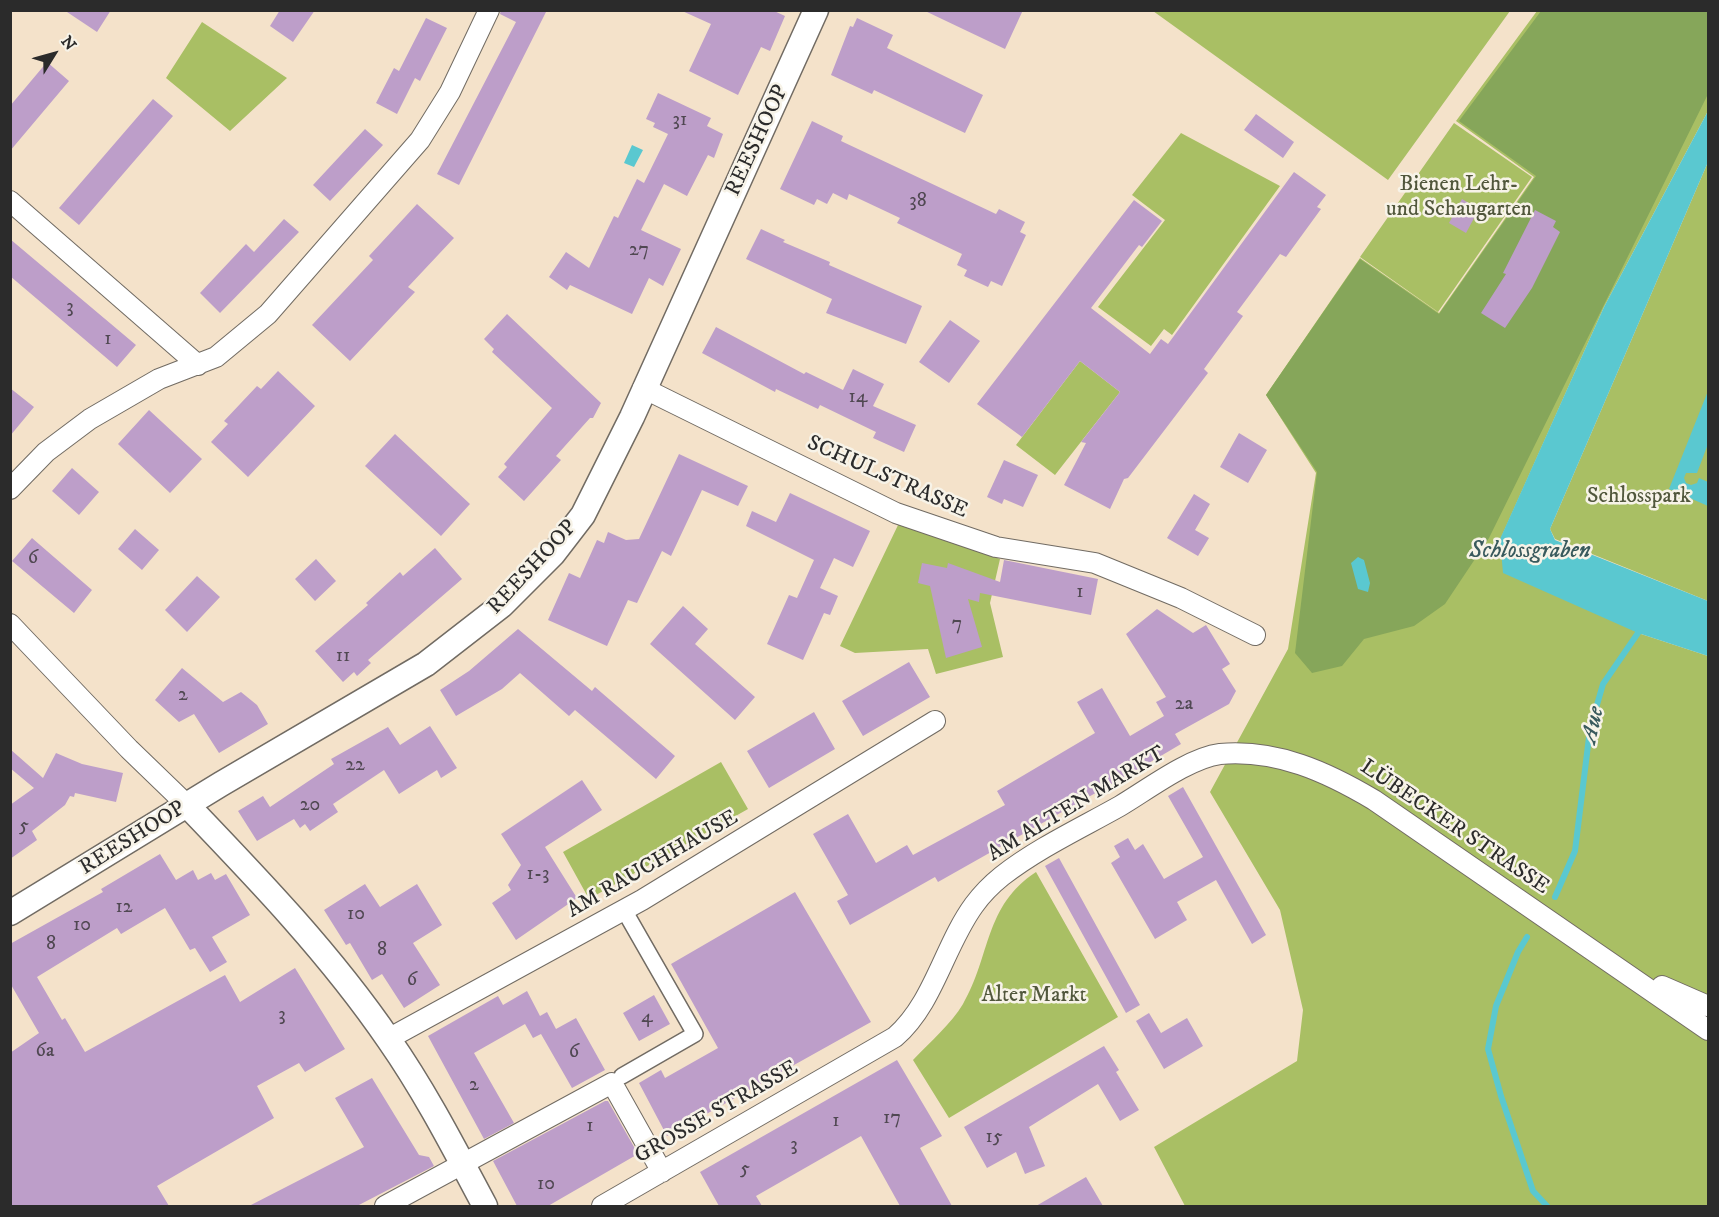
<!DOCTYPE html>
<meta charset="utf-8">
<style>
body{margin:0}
#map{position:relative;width:1719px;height:1217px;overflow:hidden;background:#f4e2ca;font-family:"IM FELL DW Pica",serif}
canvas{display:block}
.frame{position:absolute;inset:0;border:12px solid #2b2b2b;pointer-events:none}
.north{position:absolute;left:24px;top:24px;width:60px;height:60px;-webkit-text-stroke:4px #f7f3e8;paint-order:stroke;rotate:53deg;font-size:16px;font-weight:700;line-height:24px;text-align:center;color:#2b2b2b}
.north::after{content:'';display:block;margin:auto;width:21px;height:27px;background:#2b2b2b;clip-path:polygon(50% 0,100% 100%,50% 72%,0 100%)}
</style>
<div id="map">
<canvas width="1719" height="1217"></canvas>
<div class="frame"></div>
<div class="north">N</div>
</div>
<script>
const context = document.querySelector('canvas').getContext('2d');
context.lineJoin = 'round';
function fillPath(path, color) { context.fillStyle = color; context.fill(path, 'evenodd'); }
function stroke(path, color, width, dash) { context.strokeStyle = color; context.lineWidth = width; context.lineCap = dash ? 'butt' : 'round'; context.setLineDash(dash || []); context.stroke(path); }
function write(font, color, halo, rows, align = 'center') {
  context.font = font + ' "IM FELL DW Pica",serif'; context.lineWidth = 5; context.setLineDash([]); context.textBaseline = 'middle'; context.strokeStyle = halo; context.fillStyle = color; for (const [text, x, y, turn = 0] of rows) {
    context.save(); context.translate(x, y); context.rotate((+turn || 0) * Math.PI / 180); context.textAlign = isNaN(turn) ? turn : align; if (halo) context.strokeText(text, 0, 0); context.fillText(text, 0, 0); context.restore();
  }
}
fillPath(new Path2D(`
 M1153,11H1510L1388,180Z
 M1537,11H1708V111L1604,307L1500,540L1638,633L1708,656V1206H1185L1154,1147L1297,1061L1303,1010L1280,910L1210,792L1288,649L1316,473L1266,395L1360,258L1439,313L1534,177L1456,121Z
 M202,22L287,78L230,131L166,78Z
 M1454,123L1532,177L1438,312L1360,257Z
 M1181,133L1280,186L1172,335L1164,329L1151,346L1098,307L1165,220L1132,195Z
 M1708,162V601L1555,539L1550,529Z
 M1080,361L1120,392L1055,475L1016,445Z
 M899,523L1000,559L990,603L1003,657L936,674L928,649L855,653L840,646Z
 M721,762L748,809L589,899L563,852Z
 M1036,872L1118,1017L949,1118L913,1060C930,1042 951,1024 963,1004C991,956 984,906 1036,872Z`), '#a9bf64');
fillPath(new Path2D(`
 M1541,11H1708V94L1489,538L1445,604L1414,626L1364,639L1342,666L1312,673L1295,653L1317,472L1266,395L1360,259L1439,314L1536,176L1459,121Z`), '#86a65a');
fillPath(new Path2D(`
 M1708,111V162L1550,529L1555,540L1708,601V656L1638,633L1503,573L1500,539L1604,307Z
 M632,145L643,150L634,167L624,163Z
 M1708,391V444L1697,473H1686L1684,478L1686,483L1691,485L1697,483L1699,478L1708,482V506L1669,489Z
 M1358,557L1364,560L1370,583L1368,592L1358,589L1351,563Z`), '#5ac8d0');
stroke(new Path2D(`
 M1555,897L1575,851L1590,729L1603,684L1638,633
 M1527,937L1518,952L1496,1006L1488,1049L1501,1096L1533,1191L1547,1206`), '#5ac8d0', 6);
fillPath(new Path2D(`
 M64,10H111L97,32Z
 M280,10H315L293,42L270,26Z
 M501,10H547L459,185L437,174L516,22L500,14Z
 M680,10H772L785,16L770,51L761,47L738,95L689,71L711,24Z
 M923,10H1023L1005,49Z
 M426,18L447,28L420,81L415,78L397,114L376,103L394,68L399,71Z
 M857,18L893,35L887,48L983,95L965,133L874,90L872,94L831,75L850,26L853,27Z
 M47,62L69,81L10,151V106Z
 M658,93L711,118L707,126L723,134L714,158L708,155L687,196L664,184L641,230L681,249L663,286L649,278L632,314L570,285L567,290L549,277L566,252L589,268L614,216L618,218L637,179L644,183L668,134L653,127L655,123L646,119Z
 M153,99L173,116L79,225L59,208Z
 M1256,114L1294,142L1283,158L1244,130Z
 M812,121L843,136L841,141L996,214L999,209L1025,222L1020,232L1026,235L1002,286L991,281L988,287L964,276L967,270L957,265L962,254L897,223L900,218L849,194L847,200L833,193L827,204L817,199L814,205L780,189Z
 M365,129L383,145L330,201L313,185Z
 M1294,172L1326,195L1317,207L1321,209L1286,257L1280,254L1237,312L1243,316L1204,369L1208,373L1128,478L1124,479L1110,509L1064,485L1086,443L1081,442L1120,392L1080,361L1022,437L977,404L1134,200L1162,221L1142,247L1139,245L1091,308L1150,354L1161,339L1168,344Z
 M1462,199L1479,209L1466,233L1449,223Z
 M417,204L454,238L408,287L415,292L350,361L312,325L373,260L369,256Z
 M1535,210L1556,221L1553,227L1560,232L1532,288L1505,328L1481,313L1506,274L1503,273Z
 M284,219L299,232L220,313L200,293L246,244L254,252Z
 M761,229L785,240L783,242L830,262L829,265L922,306L906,344L826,313L832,299L746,259Z
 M10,239L136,345L117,367L10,276Z
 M507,314L601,403L593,418H590L556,456L561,460L524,501L498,477L507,467L504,464L552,408L492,352L494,349L484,339Z
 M950,320L980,341L949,383L919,362Z
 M716,327L804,374L806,372L843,390L853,369L884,384L873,406L916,425L904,452L873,438L876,432L820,405L818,409L776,389L775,392L702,353Z
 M278,371L315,406L248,477L211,442L228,424L224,421L257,386L261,389Z
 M10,388L34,407L10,436Z
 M149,410L202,459L170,493L118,444Z
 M1239,433L1267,450L1248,483L1220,467Z
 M395,434L470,504L441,536L365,466Z
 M679,454L748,486L738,506L702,490L671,556L662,551L637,603L628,600L607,646L548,620L569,573L580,578L597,540L604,543L608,532L626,540L639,539Z
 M1004,460L1038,475L1023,507L1004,499L1002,504L987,497Z
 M72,468L99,492L79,515L52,491Z
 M790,493L870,531L853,567L834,558L820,588L838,596L830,615L824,613L803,660L767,644L789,595L797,598L814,560L746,526L752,511L776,522Z
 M1194,494L1210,504L1195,530L1209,538L1198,556L1167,538Z
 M135,529L159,550L142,570L118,549Z
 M32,538L92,590L74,613L12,561Z
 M435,548L462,579L368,660L371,663L357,676L354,672L343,682L315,651L368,605L366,603L400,572L403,576Z
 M316,559L336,581L315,601L295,579Z
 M1004,560L1098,579L1091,615L980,593L979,602L968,599L982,647L946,658L930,586L918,583L922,563L947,568L948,563L1000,582Z
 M197,576L220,597L187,632L165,610Z
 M683,606L708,629L695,644L755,697L735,720L650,644Z
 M1157,609L1193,633L1206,625L1230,664L1222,669L1236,691L1229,704L1175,734L1181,744L1154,760L938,882L935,877L850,925L837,901L848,895L813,834L848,814L876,863L907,845L913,855L1005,805L997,791L1095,733L1077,702L1102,688L1130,736L1164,716L1156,702L1166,697L1126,634Z
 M518,629L592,691L595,687L675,756L656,779L575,710L569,716L520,673L502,689L456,716L440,690L469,671Z
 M909,662L930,697L863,736L842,701Z
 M182,668L223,702L241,692L257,705L268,724L219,753L194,714L179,722L155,700Z
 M814,712L835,749L769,788L747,751Z
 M430,726L457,768L441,778L437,770L399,794L384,770L333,804L338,812L310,831L305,824L300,828L294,819L257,841L238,811L263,796L270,807L334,764L331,759L388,727L400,745Z
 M10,749L43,778L56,753L82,764L123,773L116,802L75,793L74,797L70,796L65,805L32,831L37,840L10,859V805L34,788L10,768Z
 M582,780L602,810L545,847L577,898L516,940L492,903L511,890L508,885L521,865L501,834Z
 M1183,787L1266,935L1252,944L1216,880L1177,902L1187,920L1155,939L1111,863L1120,857L1114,846L1128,838L1135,850L1143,844L1164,879L1203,857L1168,796Z
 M160,854L176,880L193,870L198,880L211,873L215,880L226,874L250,915L212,937L227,962L210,972L195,948L190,950L165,908L121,934L117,928L37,977L62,1020L65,1018L85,1052L225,975L240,1002L295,968L345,1049L305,1072L299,1063L257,1086L274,1118L157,1186L169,1206H10V1053L39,1033L10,983V944L103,892L101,889Z
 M1059,858L1140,1005L1126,1013L1045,866Z
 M365,884L380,907L417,884L442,925L413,943L440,985L404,1008L382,974L372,980L350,943L346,945L324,910Z
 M795,892L871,1022L667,1136L639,1083L661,1070L665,1078L718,1048L671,964Z
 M527,991L540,1016L547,1012L556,1029L576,1018L605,1070L572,1088L541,1034L533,1038L525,1024L474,1053L514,1123L484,1139L428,1036L498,996L503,1005Z
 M654,995L670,1024L639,1041L623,1013Z
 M1149,1013L1161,1033L1187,1018L1203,1046L1164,1069L1136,1021Z
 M1104,1046L1119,1070L1116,1072L1139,1110L1120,1121L1098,1084L1029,1127L1045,1166L1025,1174L1016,1152L987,1168L964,1127Z
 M897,1060L942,1136L920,1148L952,1206H900L861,1136L756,1196L762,1206H719L700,1172Z
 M372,1078L419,1155L429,1157L434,1166L357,1206H249L364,1147L335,1098Z
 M605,1101H608L638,1154L548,1206H517L493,1161Z
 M1086,1177L1103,1206H1036Z`), '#bd9ec9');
const pedestrian = new Path2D(`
 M622,1076L695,1034L624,910`);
const minor = new Path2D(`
 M10,201L198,365
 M643,388L896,513L996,547L1095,563L1181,598L1255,635
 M10,489L46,452L90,419L159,379L216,357L268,314L420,140L450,92L489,10
 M10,624L129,749L187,805
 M1662,986L1708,1006
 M388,1039L642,900L935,721
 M385,1206L612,1083L662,1172
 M602,1206L895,1037C934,1003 944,946 974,905C982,894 992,884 1002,876C1038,848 1081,828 1120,806C1147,790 1189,758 1220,754C1277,749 1327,772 1374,800L1708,1030`);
const tertiary = new Path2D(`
 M187,805C258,879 331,955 389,1040C426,1093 455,1150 485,1206
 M10,913L221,784L426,664L502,605L553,554L583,515L632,417L816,10`);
stroke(pedestrian, '#716b63', 18);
stroke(minor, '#716b63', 22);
stroke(tertiary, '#716b63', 27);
stroke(pedestrian, '#fff', 15);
stroke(minor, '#fff', 20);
stroke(tertiary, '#fff', 24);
write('20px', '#504852', null, [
 ["31",680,121],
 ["38",918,202],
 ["27",639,251],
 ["3",70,308],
 ["1",108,340],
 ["14",858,398],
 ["6",33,559],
 ["1",1080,593],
 ["7",957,625],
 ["11",343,657],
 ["2",183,696],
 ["2a",1184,705],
 ["22",355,766],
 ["20",310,806],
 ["5",24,827],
 ["1-3",538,875],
 ["12",124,908],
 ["10",356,915],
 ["10",82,926],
 ["8",51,945],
 ["8",382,951],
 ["6",412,981],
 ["3",282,1016],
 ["4",647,1018],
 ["6a",45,1052],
 ["6",574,1053],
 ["2",474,1086],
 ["17",892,1119],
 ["1",836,1122],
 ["1",590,1127],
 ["15",994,1138],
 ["3",794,1146],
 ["5",745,1170],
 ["10",546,1185]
]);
write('22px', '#2b2b2b', '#f7f3e8', [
 ["REESHOOP",758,141,-65],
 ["SCHULSTRASSE",887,478,24],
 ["REESHOOP",533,568,-47],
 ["AM ALTEN MARKT",1077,805,-31],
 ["LÜBECKER STRASSE",1454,828,34],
 ["REESHOOP",133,839,-32],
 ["AM RAUCHHAUSE",653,865,-30],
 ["GROSSE STRASSE",717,1113,-30]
]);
write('22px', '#51573c', '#f7f3e8', [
 ["Bienen Lehr-",1459,185],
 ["und Schaugarten",1459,210],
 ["Schlosspark",1639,497],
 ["Alter Markt",1034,996]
]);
write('italic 24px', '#395a5d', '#f7f3e8', [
 ["Schlossgraben",1530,552],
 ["Aue",1594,725,-78]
]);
</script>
